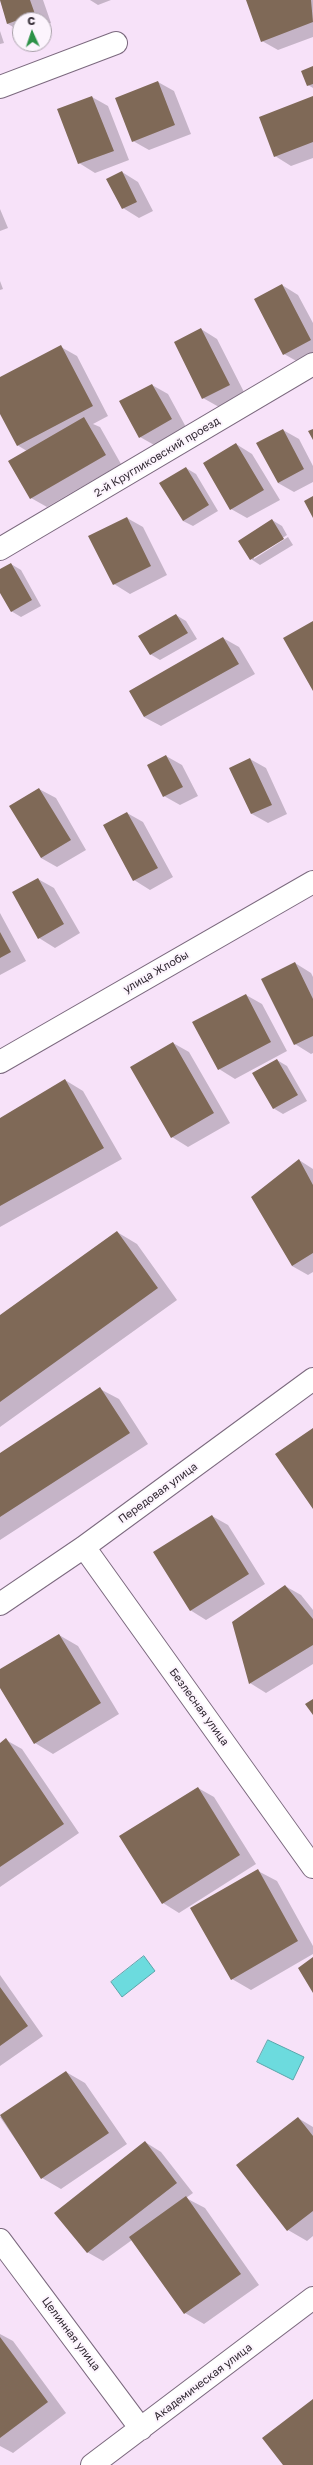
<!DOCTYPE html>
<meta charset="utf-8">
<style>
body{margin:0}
#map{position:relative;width:313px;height:2465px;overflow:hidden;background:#f7e2f9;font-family:"Golos Text",sans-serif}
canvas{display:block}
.north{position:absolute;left:12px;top:12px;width:40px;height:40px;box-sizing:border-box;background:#fcf4fd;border:1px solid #aaa2ab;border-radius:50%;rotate:357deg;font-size:11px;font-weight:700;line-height:16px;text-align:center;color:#2f2730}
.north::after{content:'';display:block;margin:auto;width:14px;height:18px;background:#2c9147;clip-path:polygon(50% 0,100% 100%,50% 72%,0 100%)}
</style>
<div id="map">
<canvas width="313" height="2465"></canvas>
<div class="north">С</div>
</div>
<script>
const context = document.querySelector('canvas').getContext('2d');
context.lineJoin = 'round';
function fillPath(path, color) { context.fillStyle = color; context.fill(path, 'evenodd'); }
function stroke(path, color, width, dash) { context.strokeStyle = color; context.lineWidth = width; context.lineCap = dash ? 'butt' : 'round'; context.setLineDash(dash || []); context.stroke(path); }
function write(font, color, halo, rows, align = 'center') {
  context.font = font + ' "Golos Text",sans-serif'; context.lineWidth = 4; context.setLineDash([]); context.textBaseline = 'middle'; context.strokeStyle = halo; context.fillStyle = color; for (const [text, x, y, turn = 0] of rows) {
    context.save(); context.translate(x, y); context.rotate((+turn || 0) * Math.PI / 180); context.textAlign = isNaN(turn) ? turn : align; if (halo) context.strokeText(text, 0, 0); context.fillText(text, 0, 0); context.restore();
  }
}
const water = new Path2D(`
 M144,1956L155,1971L122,1997L111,1982Z
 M268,2040L304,2057L293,2080L257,2062Z`);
fillPath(water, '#6cdbde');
stroke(water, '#5aa5aa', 1);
fillPath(new Path2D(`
 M0,0H43L51,23L44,26V20H20V31L8,24Z
 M90,0H111L98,5Z
 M249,0H313V37L278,50L262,41Z
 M0,31L4,43L0,44Z
 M313,67V88L308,85Z
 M158,82L174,91L191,134L149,150L133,141Z
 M92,97L108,106L129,160L95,173L79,163Z
 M313,98V158L291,166L275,156Z
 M122,172L138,182L153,211L139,218L123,208Z
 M0,209L8,228L0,231Z
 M0,281L3,289L0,290Z
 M282,285L298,295L313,323V357L300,363L284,354Z
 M201,329L217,339L245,394L219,407L203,398Z
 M61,347L77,356L108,416L93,424L100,427L121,464L47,507L31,498L27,451L17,445L0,411V379Z
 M152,385L168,394L187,429L156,446L140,437Z
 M283,430L299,439L313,466V482L294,492L278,483Z
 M236,444L252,454L280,500L247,518L231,509Z
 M186,468L196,474L218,511L193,526L183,521Z
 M127,518L143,527L167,575L130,594L114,584Z
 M272,520L282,526L287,535L254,557V559L288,537L293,545L260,565L251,559Z
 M11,564L21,570L41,606L21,617L11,611L0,591V570Z
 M176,615L186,621L197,639L160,660L150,654Z
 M223,638L239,647L255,674L161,726L144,717Z
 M166,756L182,765L198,796L180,805L164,796Z
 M250,759L266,768L287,814L268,823L252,814Z
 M39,789L56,798L86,850L57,867L41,858Z
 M127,813L143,822L173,877L150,890L134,880Z
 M38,879L54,888L80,933L55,948L39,938Z
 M0,913L26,961L0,975Z
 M295,963L311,973L313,977V1053L311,1054L295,1044Z
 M246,995L262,1004L287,1051L235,1079L219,1069Z
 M173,1043L189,1052L230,1123L188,1147L172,1137Z
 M277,1060L287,1066L307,1101L283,1114L273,1108Z
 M65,1080L83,1091L122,1159L0,1227V1119Z
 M299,1160L313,1169V1272L308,1275L292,1266Z
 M117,1232L137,1244L177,1300L0,1427V1316Z
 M100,1389L119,1399L148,1444L0,1540V1454Z
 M212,1516L228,1525L265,1584L206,1620L190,1610Z
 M285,1586L301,1595L313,1610V1664L266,1693L250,1683Z
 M59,1635L78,1646L119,1714L53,1754L35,1743L0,1686V1670Z
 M6,1740L22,1749L79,1833L0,1887V1744Z
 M198,1788L214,1797L256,1864L179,1913L163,1903Z
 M258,1871L277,1881L313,1946V1954L251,1990L232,1979Z
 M0,1975L43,2036L0,2066Z
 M66,2072L85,2083L127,2144L61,2189L42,2178L0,2117Z
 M298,2118L313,2127V2236L307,2241L288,2230Z
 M145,2142L161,2152L193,2193L186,2198L205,2208L259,2285L204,2324L185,2313L132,2240L103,2261L87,2252Z
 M0,2334L13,2341L66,2413L13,2453L0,2446Z`), '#0003');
fillPath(new Path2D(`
 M0,0H30L35,14L7,24Z
 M246,0H311L313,22L261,42Z
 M313,66V84L307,86L301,71Z
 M158,81L175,125L132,142L115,98Z
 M92,96L114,151L78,164L57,109Z
 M313,96V142L274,157L259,117Z
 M122,171L137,202L122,209L106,179Z
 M282,284L311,340L283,355L254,299Z
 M201,328L230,385L202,399L174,342Z
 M61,345L93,406L17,446L0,414V377Z
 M152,384L172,419L139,438L119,401Z
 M84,417L106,455L30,499L8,461Z
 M283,429L304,469L278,483L256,443Z
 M313,429V440L308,431Z
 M236,443L264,490L230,510L203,463Z
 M186,467L209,505L183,521L159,483Z
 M313,496V518L304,501Z
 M127,517L151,566L113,585L88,536Z
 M272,519L284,539L250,560L238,541Z
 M11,563L32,600L11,612L0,593V569Z
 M176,614L188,633L150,655L138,636Z
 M313,621V691L283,638Z
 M223,637L239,664L144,717L129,691Z
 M166,755L183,787L163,797L147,765Z
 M250,758L272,805L251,814L229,768Z
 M39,788L71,840L41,858L9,806Z
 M127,812L158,868L133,881L103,825Z
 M38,878L64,924L38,939L12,892Z
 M0,932L11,952L0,958Z
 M295,962L313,999V1036L294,1045L261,979Z
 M246,994L271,1042L218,1070L192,1022Z
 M173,1042L214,1113L171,1138L130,1067Z
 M277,1059L298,1095L273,1109L252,1073Z
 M65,1079L104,1148L0,1206V1118Z
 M299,1159L313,1185V1253L292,1266L251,1197Z
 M117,1231L158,1288L0,1402V1315Z
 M100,1387L130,1433L0,1517V1453Z
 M313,1428V1509L275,1454Z
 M212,1515L249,1574L190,1611L153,1552Z
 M285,1585L313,1619V1645L249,1684L232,1622Z
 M59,1634L101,1703L34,1744L0,1688V1669Z
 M313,1699V1715L305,1704Z
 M6,1738L64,1824L0,1867V1743Z
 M198,1787L240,1855L162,1904L119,1836Z
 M258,1869L298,1941L231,1980L190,1908Z
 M313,1957V1993L298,1968Z
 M0,1987L28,2026L0,2046Z
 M66,2071L109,2133L41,2179L0,2115Z
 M298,2117L313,2136V2211L287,2231L236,2165Z
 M145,2141L177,2183L87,2253L54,2213Z
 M186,2196L241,2274L184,2314L129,2237Z
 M0,2337L48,2402L0,2438Z
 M313,2399V2465H283L262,2438Z`), '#7f6957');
const minor = new Path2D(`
 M0,87L116,43
 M0,549L313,364
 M0,1062L313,882
 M84,1547L313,1867
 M0,1604L84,1547L313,1379
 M0,2240L141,2429
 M92,2465L313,2298`);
stroke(minor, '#7b697e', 24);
stroke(minor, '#fff', 22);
write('11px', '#2f2730', '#fcf4fd', [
 ["2-й Кругликовский проезд",157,457,-31],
 ["улица Жлобы",156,972,-30],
 ["Передовая улица",158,1493,-36],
 ["Безлесная улица",199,1707,54],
 ["Целинная улица",71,2334,53],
 ["Академическая улица",203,2382,-37]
]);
</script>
